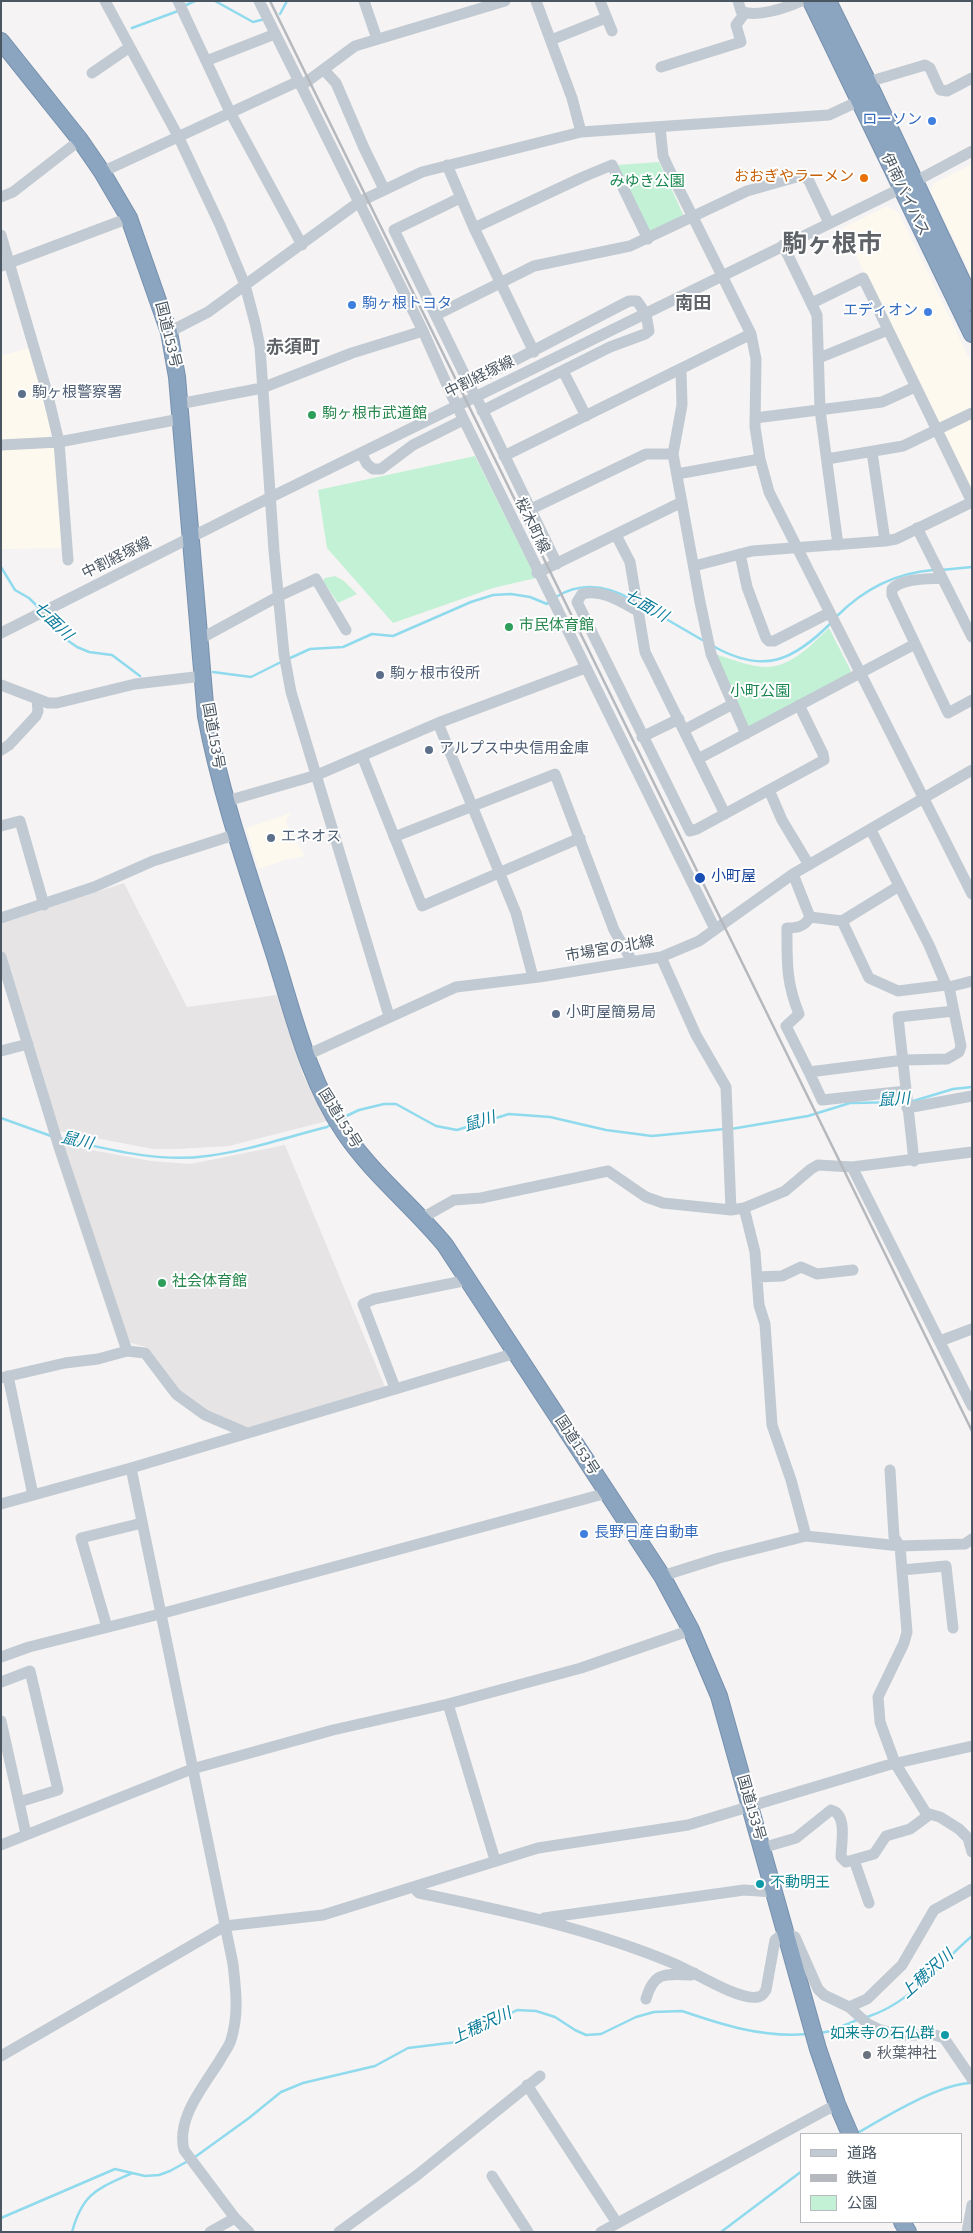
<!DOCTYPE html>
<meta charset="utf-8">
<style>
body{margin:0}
#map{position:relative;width:973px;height:2233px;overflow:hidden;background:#f5f3f3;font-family:"Source Sans 3","Noto Sans JP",sans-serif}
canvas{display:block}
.frame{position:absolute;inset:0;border:2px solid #4a5661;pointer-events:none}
.legend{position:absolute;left:800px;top:2133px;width:162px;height:90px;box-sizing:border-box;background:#fff;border:1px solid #b7bbc0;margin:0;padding:6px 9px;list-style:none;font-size:15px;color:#4a5661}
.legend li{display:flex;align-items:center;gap:10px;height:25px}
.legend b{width:25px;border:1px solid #b7bbc0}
</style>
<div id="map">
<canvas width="973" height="2233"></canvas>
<div class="frame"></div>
<ul class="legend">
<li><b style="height:6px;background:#c1cad2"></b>道路</li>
<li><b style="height:6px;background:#b5b8bd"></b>鉄道</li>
<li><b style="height:14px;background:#c3f1d5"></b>公園</li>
</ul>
</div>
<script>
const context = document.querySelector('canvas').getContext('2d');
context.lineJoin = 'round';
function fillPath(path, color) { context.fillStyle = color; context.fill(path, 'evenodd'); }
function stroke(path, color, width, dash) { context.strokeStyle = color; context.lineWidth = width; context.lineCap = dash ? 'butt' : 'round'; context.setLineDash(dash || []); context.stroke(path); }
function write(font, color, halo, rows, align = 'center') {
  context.font = font + ' "Source Sans 3","Noto Sans JP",sans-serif'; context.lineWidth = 4; context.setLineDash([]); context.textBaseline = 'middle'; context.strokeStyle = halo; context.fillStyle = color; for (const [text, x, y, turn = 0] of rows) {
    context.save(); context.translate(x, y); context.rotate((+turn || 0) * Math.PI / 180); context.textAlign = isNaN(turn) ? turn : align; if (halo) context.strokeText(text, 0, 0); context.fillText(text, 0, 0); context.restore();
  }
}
fillPath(new Path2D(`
 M972,164V277L930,191L934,183Z
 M887,206L899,213L972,364V409L941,425L936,423L843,228Z
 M29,348L54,431L48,437L1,440V356Z
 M972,417V496L942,431Z
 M52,447L57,450L65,548L1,549V450Z
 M291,813L286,820L288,829L305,856L285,860L259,869L246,828Z`), '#fdf9ef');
fillPath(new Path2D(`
 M124,883L187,1007L277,995L303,1075L327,1121L229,1146L176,1149H153L59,1131L28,1044L1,948V924Z
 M64,1145L151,1161L190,1164L285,1145L385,1387L243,1429L207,1412L178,1392L146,1347L127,1342Z`), '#e6e4e5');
fillPath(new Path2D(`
 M659,162L683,214L681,218L653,232L648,231L617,165Z
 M475,456L536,578L493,588L393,623L327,548L318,490Z
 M335,576L344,581L357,594L338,603L323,581L325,578Z
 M829,628L851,671L850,673L751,728L746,726L715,654C731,659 748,666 764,667C791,668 811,645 829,628Z`), '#c3f1d5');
stroke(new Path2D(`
 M215,1L253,22L265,19
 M186,5L195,1
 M280,14L287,1
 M132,28L178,11
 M1,567L15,590L29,598L40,609
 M941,570L972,567
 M556,597C581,581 608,586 633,600
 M642,605L704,641
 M45,615L67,640L77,647L89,652L112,655L140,676
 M837,616C864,589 895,573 933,570
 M713,646C764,675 793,661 832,622
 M288,659L310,649L343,647L372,634L393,636L471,602L493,595L511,594L530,597L547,604L549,602
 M213,672L251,677L283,661
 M910,1102L953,1089L972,1087
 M1,1118L51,1136
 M342,1118L359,1110L384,1104H396L436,1126L457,1130L509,1114L550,1117L606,1130L652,1136L725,1129
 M731,1129L808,1116L850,1103L905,1102
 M59,1138C107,1149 158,1163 207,1156C247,1151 287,1137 327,1127L333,1123
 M867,2017C911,2003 938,1965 972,1936
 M820,2033L831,2031L857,2020
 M856,2134C883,2118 939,2084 970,2083
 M195,2157L249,2118L281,2092L303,2083L375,2066L408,2048L457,2042L517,2010L536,2011L555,2017L575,2030L586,2035L601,2034L636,2017L654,2012L682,2011C723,2025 763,2038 807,2034
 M1,2218L115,2169L145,2176L159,2175L170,2171L188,2161
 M72,2232C83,2192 98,2189 132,2173
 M721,2232L802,2171`), '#90daee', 2.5);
const highway = new Path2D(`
 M811,1L972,334
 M828,1L868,82L972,302
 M1,41L80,140L102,172L129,218L169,332L177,377L206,716C221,796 249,875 274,953C293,1013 308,1079 344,1132C372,1174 413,1206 445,1245L662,1576L691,1630L719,1696L818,2049L837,2104L850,2134
 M902,2222L908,2232`);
stroke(highway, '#7690ad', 18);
stroke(new Path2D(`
 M105,1L178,136L220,225L245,285L255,323L260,347L274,551L284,654L291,692L389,1016
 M178,1L230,112L302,245
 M259,1L423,331L452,396
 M364,1L377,39
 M536,1L572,98L581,132
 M600,1L612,31
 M738,1L741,11C756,18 786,8 801,1
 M551,40L606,18
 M206,61L275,34
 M661,67L741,42L736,25L745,13
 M324,70L336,83L364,148L384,189
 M92,73L130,47
 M868,82L925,65L930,68L940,90L947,91L972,78
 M301,86L355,46L505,1
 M660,127L663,156L668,167L751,334L756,359L755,427L760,459L769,492L972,894
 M447,165L474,228L534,352
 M102,172L299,81
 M1,197L13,192L80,140
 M460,198L394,230L471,388
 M474,228L583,177L612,165L648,239
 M1,235L47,392L59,442L68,560
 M783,245L817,315L820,410L838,545
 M1,266L129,218
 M812,303L863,278L972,502
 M436,315L534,266L630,246L747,191L800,176L808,179L829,223
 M169,332L208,312L359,202L422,172L581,132L829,115L859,101
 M819,358L888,330
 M681,369L682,405L673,454L700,602L711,654L746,734
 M563,371L586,416
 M469,384L629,301H637L646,314L649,331L645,334L610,347L482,411
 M179,404L262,388L352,353L423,331
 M481,407L557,564
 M461,414L715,929
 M755,418L882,402L915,387
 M1,445L59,442L180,419
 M872,452L885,541
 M361,453L367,464L373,469H381L413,445L463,420
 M504,456L751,334
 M827,459L903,446L972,413
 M677,474L760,459
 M531,509L646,454H673
 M917,528L972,637
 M616,535L630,562L645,652L725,814
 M740,554L747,587L766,638L769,641H774L829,613
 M694,566L752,551L885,541L896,539L972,502
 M537,573L682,502
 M942,578C928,579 902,578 892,589V595L948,713L972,700
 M638,611C620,601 603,589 582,594L577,602L690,831L697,829L824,760L823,754L799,705
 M1,633L269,498L916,181L972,151
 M200,639L279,596L316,579L346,630
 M1,685L48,703H57L135,684L203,676
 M438,723L516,913L533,977
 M684,730L733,704
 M642,737L679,719
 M1,750L9,745L36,716L38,711L37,699
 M362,756L422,906L580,838
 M698,759L915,644
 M769,790L782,820L809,865
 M227,801L317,775L438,723L585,668
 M1,826L20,821L44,905
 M394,837L555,774L614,930L632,961
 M793,874L810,917C804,927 797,928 787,928C787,962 786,982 799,1014L786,1026L809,1072L904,1060L947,1059L959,1052L961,1046L949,987L946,985L929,945L871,830
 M899,886L842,921L869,978L898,991L946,985
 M810,917L842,921
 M1,918L94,887L153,861L237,834
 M1,957L59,1147L127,1351
 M661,957L696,1035L726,1087L731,1210
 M949,987L972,981
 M1,1051L28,1044
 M307,1055L456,987L539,977L661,957L699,941L793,874L972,770
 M809,1072L822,1100L906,1091
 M907,1108L972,1096
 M914,1161L898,1017L954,1011
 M852,1167L972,1406
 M744,1208L755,1252L759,1305L765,1324L772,1425L791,1480L806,1536
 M422,1218L454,1200L481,1198L608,1171L646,1197L663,1203L731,1210L744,1208L785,1191L811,1169L818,1165L852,1167L972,1152
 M757,1277L782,1276L801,1267L817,1274L853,1270
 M940,1341L972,1329
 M8,1376L33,1495
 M1,1378L65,1363L98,1359L127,1351L145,1353L176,1394L205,1415L247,1433
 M395,1388L363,1304L374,1299L468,1280
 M131,1468L233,1964C236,1991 239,2014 231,2040C229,2047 223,2054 220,2060C204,2086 176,2118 184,2150L235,2218L249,2232
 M890,1470L894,1537L900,1546L907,1632L904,1643L878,1697L880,1722L895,1763L926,1813L940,1817L959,1829L968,1838L972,1852
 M1,1504L131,1468L509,1355L515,1351
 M902,1570L946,1566L953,1628
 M662,1576L719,1558L806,1536L900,1546L965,1544L972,1539
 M107,1627L81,1538L142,1523
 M1,1657L29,1647L160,1614L607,1493
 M1,1682L30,1671L58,1790L19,1802
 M448,1704L495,1860
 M1,1721L26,1834
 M1,1845L192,1769L333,1730L448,1704L581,1668L691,1630
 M762,1848L796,1838L831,1810C848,1814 841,1844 841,1857L846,1862L874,1854L886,1836L910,1829L929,1815
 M854,1860L869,1903
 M414,1888L419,1893C506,1911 592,1929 675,1964C694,1972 739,2001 758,1997C762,1997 764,1993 766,1990L775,1940L784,1933L795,1937L818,1989L824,1995L849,2007L868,2024L878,2029L899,2035H935L944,2038L972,2079
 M544,1918L744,1890L773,1892
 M646,1999C654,1971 665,1974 691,1975L694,1973
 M849,2007L867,1999L902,1965L934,1910L972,1889
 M1,2056L225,1926L323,1915L538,1848L688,1825L888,1765L972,1746
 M527,2085L617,2223
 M492,2176L528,2232
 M210,2232L235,2218
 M339,2232L416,2176L540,2076
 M601,2232L837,2104
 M967,2232L972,2205`), '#c1cad2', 11);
stroke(highway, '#8ba5c1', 16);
stroke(new Path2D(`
 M270,1L972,1431`), '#b5b8bd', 2.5);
stroke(new Path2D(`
 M471,388L481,407
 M452,396L461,414`), '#c1cad2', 11);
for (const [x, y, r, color] of [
 [932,121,5,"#3f7fe0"],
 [864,178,5,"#e8710a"],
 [352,305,5,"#3f7fe0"],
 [928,312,5,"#3f7fe0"],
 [22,394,5,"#5c6f8a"],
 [312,415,5,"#2e9e5b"],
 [509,627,5,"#2e9e5b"],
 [380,675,5,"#5c6f8a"],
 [429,750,5,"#5c6f8a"],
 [271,838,5,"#5c6f8a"],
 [700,878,6,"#1a4fb4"],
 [556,1014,5,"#5c6f8a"],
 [162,1283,5,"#2e9e5b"],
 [584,1534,5,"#3f7fe0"],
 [760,1884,5,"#0f9aa8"],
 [945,2035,5,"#0f9aa8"],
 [867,2055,5,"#6b7280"]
]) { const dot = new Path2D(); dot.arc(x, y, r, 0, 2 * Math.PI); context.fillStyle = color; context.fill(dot); stroke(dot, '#fff', 2); }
write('15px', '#366cbe', '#fff', [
 ["ローソン",922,121],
 ["駒ヶ根トヨタ",362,305,"left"],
 ["エディオン",918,312],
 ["長野日産自動車",594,1534,"left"]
], 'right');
write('15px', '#c56008', '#fff', [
 ["おおぎやラーメン",854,178]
], 'right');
write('15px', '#17864f', '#fff', [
 ["みゆき公園",647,183],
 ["小町公園",760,693]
]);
write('15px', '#4a5661', '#fff', [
 ["伊南バイパス",904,195,64],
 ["国道153号",167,335,76],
 ["中割経塚線",480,378,-26],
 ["桜木町線",531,526,64],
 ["中割経塚線",117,559,-26],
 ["国道153号",212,736,80],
 ["市場宮の北線",610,950,-10],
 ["国道153号",339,1119,58],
 ["国道153号",576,1446,57],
 ["国道153号",750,1808,74]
]);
write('15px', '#4e5e75', '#fff', [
 ["駒ヶ根警察署",32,394],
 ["駒ヶ根市役所",390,675],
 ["アルプス中央信用金庫",439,750],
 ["エネオス",281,838],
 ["小町屋簡易局",566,1014]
], 'left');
write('15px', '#27864d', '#fff', [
 ["駒ヶ根市武道館",322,415],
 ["市民体育館",519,627],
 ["社会体育館",172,1283]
], 'left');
write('15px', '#164399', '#fff', [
 ["小町屋",711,878]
], 'left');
write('15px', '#0d838f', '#fff', [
 ["不動明王",770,1884],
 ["如来寺の石仏群",935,2035,"right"]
], 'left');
write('15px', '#5b616d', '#fff', [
 ["秋葉神社",877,2055]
], 'left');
write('italic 16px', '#0c7c9b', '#fff', [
 ["七面川",645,607,30],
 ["七面川",52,622,44],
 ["鼠川",894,1101,-4],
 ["鼠川",480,1123,-17],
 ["鼠川",77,1142,12],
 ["上穂沢川",928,1975,-42],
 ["上穂沢川",482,2027,-25]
]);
write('bold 18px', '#5f6368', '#fff', [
 ["南田",693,305],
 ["赤須町",293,349]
]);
write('bold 25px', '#5f6368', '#fff', [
 ["駒ヶ根市",832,247]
]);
</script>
